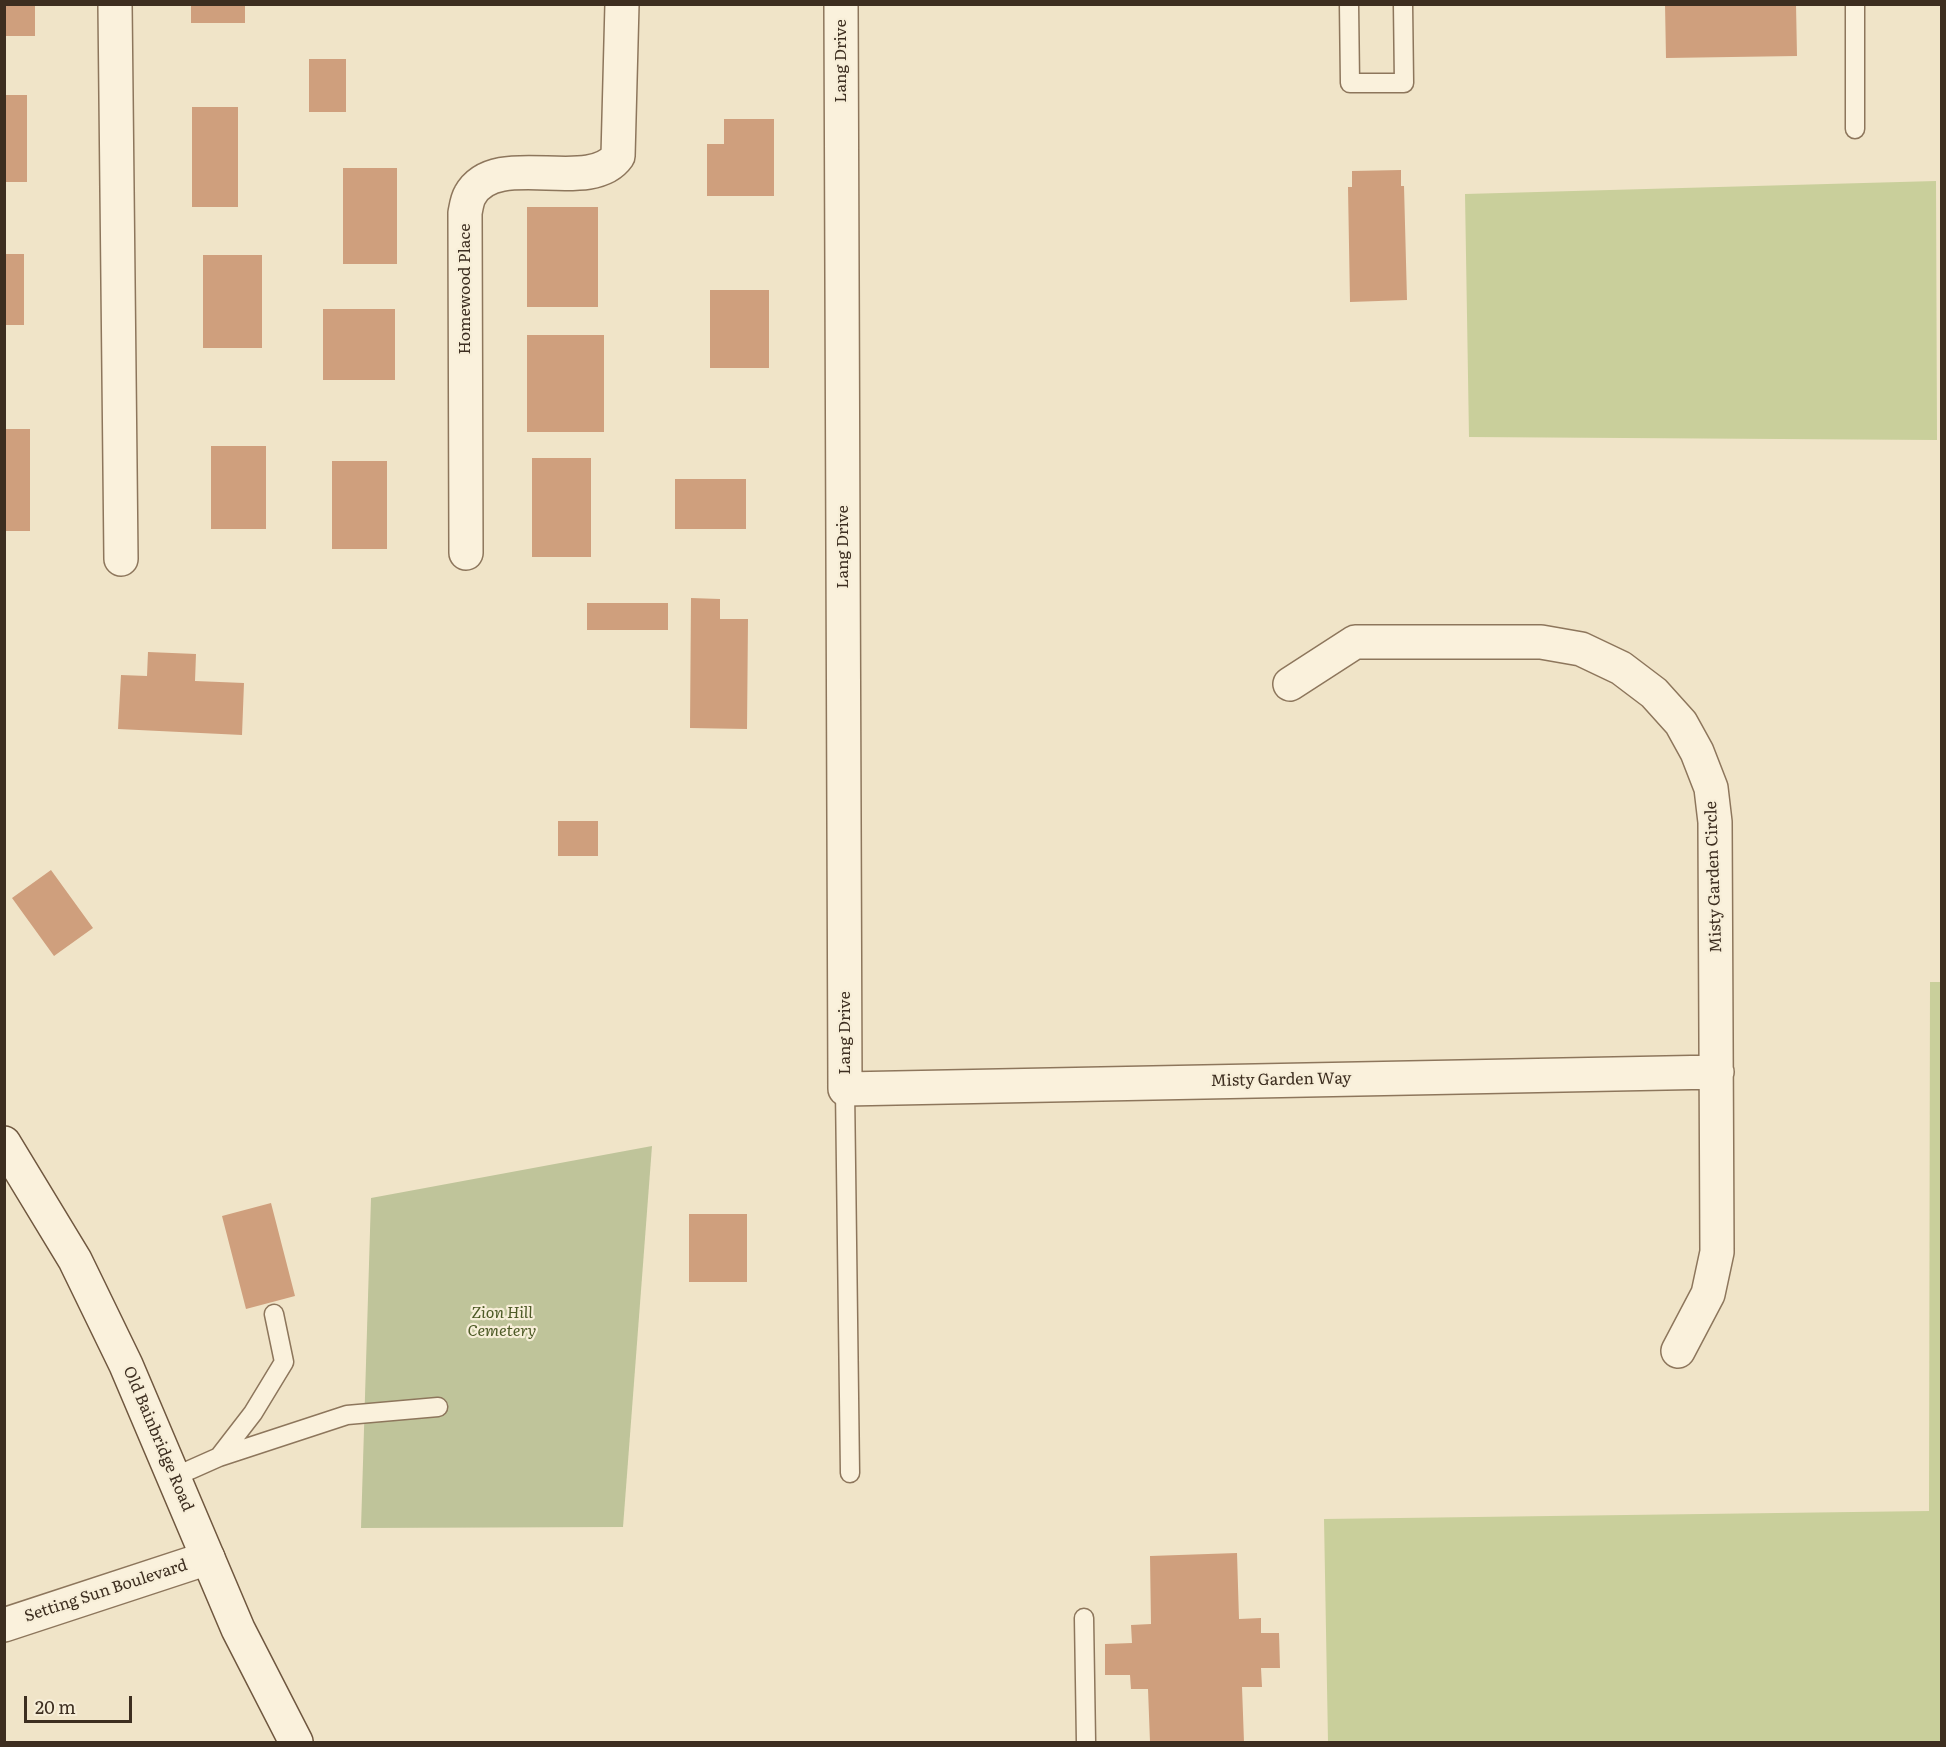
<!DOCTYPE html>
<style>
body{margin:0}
#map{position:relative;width:1946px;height:1747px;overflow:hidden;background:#f0e4c8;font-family:Literata,serif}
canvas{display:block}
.frame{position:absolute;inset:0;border:6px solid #3d2e20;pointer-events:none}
.scale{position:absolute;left:24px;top:1696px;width:108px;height:27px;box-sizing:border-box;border:3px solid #3d2e20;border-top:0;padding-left:8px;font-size:18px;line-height:21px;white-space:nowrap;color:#3d2e20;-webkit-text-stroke:4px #f7eed8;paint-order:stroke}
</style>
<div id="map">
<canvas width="1946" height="1747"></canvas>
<div class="frame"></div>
<div class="scale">20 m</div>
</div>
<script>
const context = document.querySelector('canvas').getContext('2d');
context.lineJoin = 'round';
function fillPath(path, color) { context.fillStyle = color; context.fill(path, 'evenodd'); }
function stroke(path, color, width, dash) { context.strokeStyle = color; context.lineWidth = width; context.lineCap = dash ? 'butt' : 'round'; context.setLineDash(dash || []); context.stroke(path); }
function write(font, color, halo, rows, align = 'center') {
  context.font = font + ' Literata,serif'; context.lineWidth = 4.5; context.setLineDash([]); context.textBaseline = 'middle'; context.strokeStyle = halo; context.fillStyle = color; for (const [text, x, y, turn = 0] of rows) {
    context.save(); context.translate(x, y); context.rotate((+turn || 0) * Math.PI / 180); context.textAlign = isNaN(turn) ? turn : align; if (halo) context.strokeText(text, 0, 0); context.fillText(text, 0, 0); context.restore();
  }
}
fillPath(new Path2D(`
 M1936,181L1937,440L1469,437L1465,194Z
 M1930,982H1942L1941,1742H1328L1324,1519L1929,1511Z`), '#c9cf9b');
fillPath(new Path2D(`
 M652,1146L623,1527L361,1528L371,1198Z`), '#bfc49a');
fillPath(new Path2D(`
 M4,4H35V36H4Z
 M191,4H245V23H191Z
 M1665,4H1796L1797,56L1666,58Z
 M309,59H346V112H309Z
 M5,95H27V182H5Z
 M192,107H238V207H192Z
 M724,119H774V196H707V144H724Z
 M343,168H397V264H343Z
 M1401,170V186H1404L1407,300L1350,302L1348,187H1352V171Z
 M527,207H598V307H527Z
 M4,254H24V325H4Z
 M203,255H262V348H203Z
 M710,290H769V368H710Z
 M323,309H395V380H323Z
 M527,335H604V432H527Z
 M4,429H30V531H4Z
 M211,446H266V529H211Z
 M532,458H591V557H532Z
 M332,461H387V549H332Z
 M675,479H746V529H675Z
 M691,598L720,599V619H748L747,729L690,728Z
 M587,603H668V630H587Z
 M148,652L196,654L195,681L244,683L242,735L118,729L121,675L147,676Z
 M558,821H598V856H558Z
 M51,870L93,928L54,956L12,898Z
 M271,1203L295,1296L246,1309L222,1216Z
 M689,1214H747V1282H689Z
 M1237,1553L1239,1619L1261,1618V1633H1279L1280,1668H1261L1262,1687H1242L1244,1742H1150L1148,1689H1131L1130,1675H1105V1644L1132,1643L1131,1625L1151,1624L1150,1556Z`), '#cf9f7d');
const service = new Path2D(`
 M1349,4L1350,83H1404L1403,4
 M1855,129V4
 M845,1089L850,1473
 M219,1457L347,1415L438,1407
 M174,1477L219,1457L253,1413L284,1362L274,1314
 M1084,1618L1086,1742`);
const minor = new Path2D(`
 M115,4L121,559
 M841,4L845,1089L1717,1072
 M466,553L465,213C466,208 467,200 470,195C496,148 590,196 618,156L622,4
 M1290,684L1355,642H1541L1581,649L1621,668L1654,693L1681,723L1697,752L1711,788L1715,822L1717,1252L1708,1294L1678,1351
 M4,1625L208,1558`);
const secondary = new Path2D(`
 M4,1143L75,1260L126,1365L238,1629L296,1742`);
stroke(service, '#8d765c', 21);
stroke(minor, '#8d765c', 36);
stroke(secondary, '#6f573f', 36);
stroke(service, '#faf1dc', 18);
stroke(minor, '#faf1dc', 33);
stroke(secondary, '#faf1dc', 33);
write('16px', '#3d2e20', '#f7eed8', [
 ["Lang Drive",841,61,-90],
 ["Homewood Place",465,289,-90],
 ["Lang Drive",843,547,-90],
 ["Misty Garden Circle",1714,877,-92],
 ["Lang Drive",845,1033,-90],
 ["Misty Garden Way",1281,1080,-1],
 ["Old Bainbridge Road",158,1439,67],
 ["Setting Sun Boulevard",106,1591,-18]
]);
write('italic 16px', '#4d5a26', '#f7eed8', [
 ["Zion Hill",502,1313],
 ["Cemetery",502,1331]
]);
</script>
